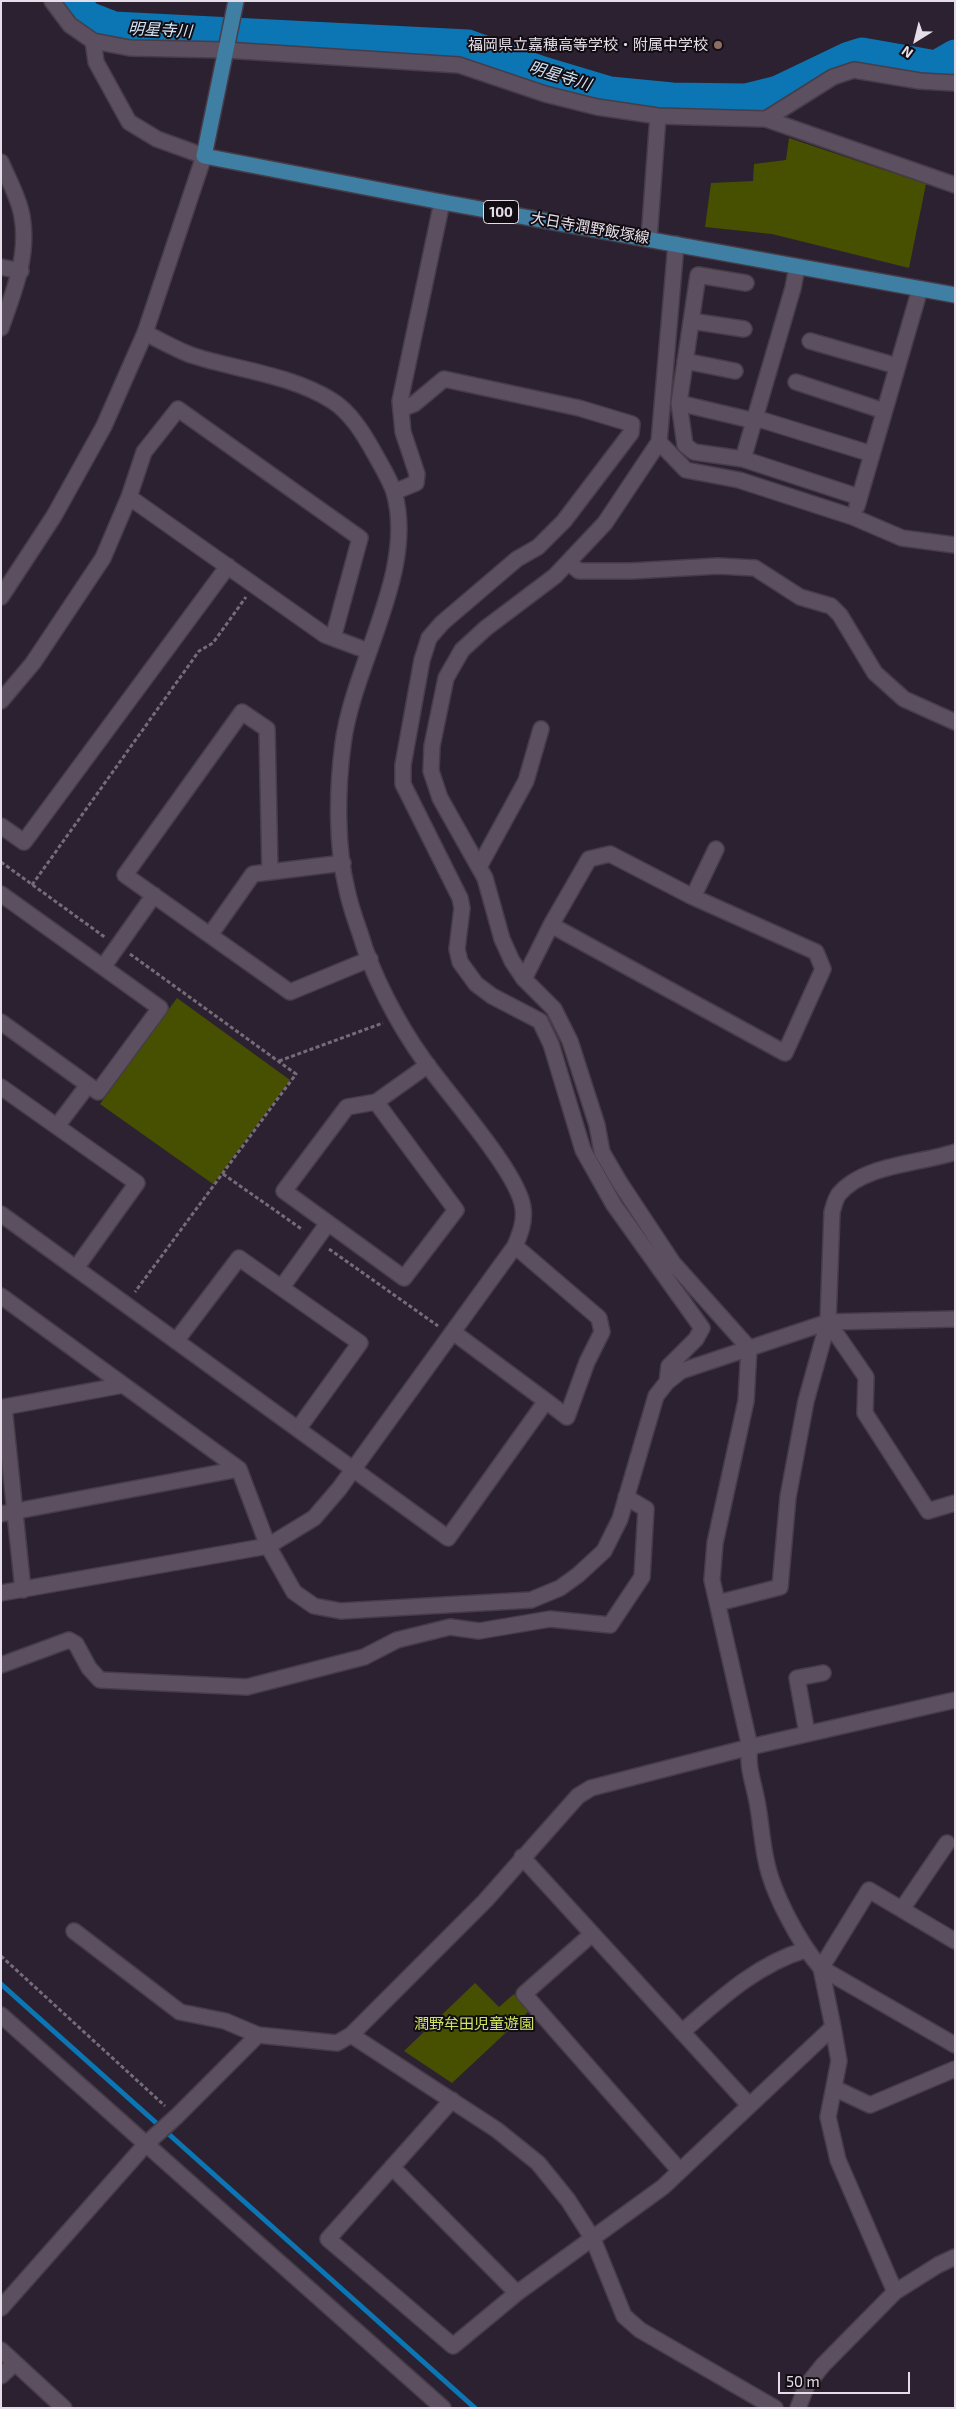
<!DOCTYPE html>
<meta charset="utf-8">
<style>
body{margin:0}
#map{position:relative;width:956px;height:2409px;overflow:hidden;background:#2c2130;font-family:"Exo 2",sans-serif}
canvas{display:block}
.frame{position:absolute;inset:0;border:2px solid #e5dee8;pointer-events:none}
.north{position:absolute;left:891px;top:15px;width:50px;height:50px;-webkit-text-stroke:4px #120d13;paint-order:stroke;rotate:216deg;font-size:14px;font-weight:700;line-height:20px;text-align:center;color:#e5dee8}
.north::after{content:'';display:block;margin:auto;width:18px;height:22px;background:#e5dee8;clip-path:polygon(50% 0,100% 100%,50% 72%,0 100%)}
.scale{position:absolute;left:778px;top:2372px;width:132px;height:22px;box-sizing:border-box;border:2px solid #e5dee8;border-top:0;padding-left:6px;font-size:15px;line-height:18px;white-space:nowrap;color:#e5dee8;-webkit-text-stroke:4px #120d13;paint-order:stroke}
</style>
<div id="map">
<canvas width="956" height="2409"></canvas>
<div class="frame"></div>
<div class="north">N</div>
<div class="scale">50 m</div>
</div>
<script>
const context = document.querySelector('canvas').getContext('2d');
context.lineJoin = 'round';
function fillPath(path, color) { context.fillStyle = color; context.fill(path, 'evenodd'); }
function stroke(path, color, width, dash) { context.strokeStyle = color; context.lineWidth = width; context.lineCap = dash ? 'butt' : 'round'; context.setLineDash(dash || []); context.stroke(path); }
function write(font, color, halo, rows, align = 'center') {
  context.font = font + ' "Exo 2","Noto Sans JP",sans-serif'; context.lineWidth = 4; context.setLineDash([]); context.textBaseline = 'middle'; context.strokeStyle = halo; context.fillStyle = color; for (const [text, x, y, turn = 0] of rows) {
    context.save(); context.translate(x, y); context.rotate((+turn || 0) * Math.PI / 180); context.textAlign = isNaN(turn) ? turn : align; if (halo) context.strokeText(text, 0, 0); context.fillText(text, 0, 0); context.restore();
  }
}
fillPath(new Path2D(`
 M789,138L926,184L909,268L772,234L705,227L711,183L753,181L754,164L786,160Z
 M177,998L290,1080L213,1184L100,1104Z
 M475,1983L499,2007L514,1994L529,2011L452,2083L404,2051Z`), '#465000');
stroke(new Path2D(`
 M1,1984L475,2408`), '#0c75b3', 5);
stroke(new Path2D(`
 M73,1L88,17L114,27L468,45L540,71L610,92L672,98L746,99L778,91L849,57L862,53L936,66L955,55`), '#0c75b3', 31);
const minor = new Path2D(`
 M52,1L70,25L93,41L130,48L225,50L459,65L545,94L597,107L658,116L766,119L955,185
 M766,119L833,77L854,70L920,81L955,83
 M1,162C8,179 19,198 22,216C29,256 14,291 1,328
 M649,239L658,116
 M676,244L659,442L605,523L555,576L486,628L462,650L446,678L432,746L431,771L440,798L485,878L502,939L512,961L524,979L554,1009L570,1041L597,1125L602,1152L620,1183L673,1263L749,1348L746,1401L715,1543L712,1580L750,1747C746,1767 755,1786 758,1807C761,1824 762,1842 766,1860C772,1892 799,1943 821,1968L869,1890L955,1941
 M1,267L21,271
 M746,283L698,275L679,403L685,445L694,452L743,459L859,497
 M691,321L744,329
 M810,341L897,366
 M685,361L735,371
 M796,382L884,411
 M679,403L755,421L762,420L872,454
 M401,409L414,404L444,379L579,408L632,424L631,433L564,521L538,547L517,559L442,623L429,638L422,660L403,765V784L460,898L462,908L457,949L460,962L476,984L492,996L540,1021L551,1044L583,1150L614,1205L702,1328L696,1339L669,1366L667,1382
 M659,442L686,470L739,480L853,517L902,538L955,545
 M743,459L793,288L797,267
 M394,492L416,483L417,474L403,432L400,401L442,202
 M129,497L325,635L368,651
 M857,506L920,289
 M568,562L579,571H631L718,566L755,568L800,597L831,606L840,615L875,673L904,699L955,722
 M1,597L54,516L104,426L145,333L204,156L157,139L129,122L96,62L93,41
 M1,701L33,663L103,558L129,497L144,452L178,409L360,538L333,638
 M1,826L24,842L228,566
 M343,863L270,872L267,729L242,712L125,875L290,992L370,959
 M479,867L526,781L541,729
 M1,894L160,1008L98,1092L1,1022
 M693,897L716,849
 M210,935L253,874L270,872
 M103,967L154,895
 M524,979L551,925L589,859L610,854L693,897L816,952L823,969L785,1053L551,925
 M1,1087L137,1183L76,1268
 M376,1102L456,1210L404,1278L284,1191L347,1107L376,1102L428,1065
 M57,1126L88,1085
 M1,1214L448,1538L546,1401L567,1417L587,1362L602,1332L599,1318L515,1246
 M282,1287L328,1223
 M1,1296L239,1469L268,1546L294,1592L314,1606L341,1611L531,1600L560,1588L578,1575L604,1551L620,1519L656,1396L667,1382L681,1371L828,1322L955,1319
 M828,1322L866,1377L865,1413L928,1511L955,1503
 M453,1332L546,1401
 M176,1341L239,1258L360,1343L298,1429
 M1,1514L239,1469
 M23,1590L4,1407L123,1385
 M1,1593L268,1546L314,1518L339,1489L515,1246C520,1234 525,1222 523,1208C519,1173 446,1092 423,1059C398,1024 372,975 360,933C355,919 350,905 347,890C336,846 337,789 343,744C353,664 417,571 394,492C390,480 382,467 376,456C365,436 351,412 331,400C289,374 236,370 191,355C175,349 160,340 145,333
 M718,1603L780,1587L788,1497L806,1401L828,1322L832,1212C834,1206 835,1199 839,1194C864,1164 920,1164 955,1152
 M1,1665L69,1640L76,1644L89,1668L100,1680L247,1687L364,1657L397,1640L450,1627L479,1631L550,1619L610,1625L642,1577L646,1509L626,1497
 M807,1733L797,1678L823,1673
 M522,1857L749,2105
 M902,1909L947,1843
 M74,1931L180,2012L225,2021L258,2035
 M592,1934L524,1994L680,2171
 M1,2015L443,2408
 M833,2027L839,2061L828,2117L838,2160L895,2292
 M682,2032C719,2000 757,1964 805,1950
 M351,2035L497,2130L538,2163L568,2200L593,2239L624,2316L640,2330L775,2408
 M834,2088L870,2105L955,2069
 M452,2100L328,2239L453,2346L517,2293L663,2187L833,2027L821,1968L955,2045
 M392,2167L517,2293
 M1,2308L146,2144L177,2116L258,2035L337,2043L351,2035L485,1901L578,1796L591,1788L750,1747L955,1700
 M1,2350L64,2408
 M1,2376L15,2363
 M798,2408L807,2385L823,2365L895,2292L938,2265L955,2257`);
const major = new Path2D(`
 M236,1L204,156L442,202L955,295`);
stroke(minor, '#463d49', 18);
stroke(major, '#463d49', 18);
stroke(new Path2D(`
 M1,862L106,938
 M32,885L199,651L213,643L246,597
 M130,954L296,1074L135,1292
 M279,1061L383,1023
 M223,1174L303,1230
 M329,1249L438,1326
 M1,1956L165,2106`), '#756c79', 3, [4, 2.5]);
stroke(minor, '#5c4f60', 15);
stroke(major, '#3f7fa3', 15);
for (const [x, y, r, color] of [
 [718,45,5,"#8d6e63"]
]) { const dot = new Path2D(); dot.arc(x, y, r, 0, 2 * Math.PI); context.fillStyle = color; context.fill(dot); stroke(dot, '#120d13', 2); }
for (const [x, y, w] of [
 [501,212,35]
]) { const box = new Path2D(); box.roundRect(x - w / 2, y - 11.5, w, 23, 4); context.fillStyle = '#120d13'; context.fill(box); stroke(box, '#e5dee8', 1); }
write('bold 14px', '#e5dee8', null, [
 ["100",501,212]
]);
write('15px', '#e5dee8', '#120d13', [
 ["福岡県立嘉穂高等学校・附属中学校",708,45]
], 'right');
write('15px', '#e5dee8', '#120d13', [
 ["大日寺潤野飯塚線",590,228,10]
]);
write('15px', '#d0e662', '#120d13', [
 ["潤野牟田児童遊園",474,2024]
]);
write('italic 16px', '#d0e4f5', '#120d13', [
 ["明星寺川",160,30,3],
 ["明星寺川",560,76,17]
]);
</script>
